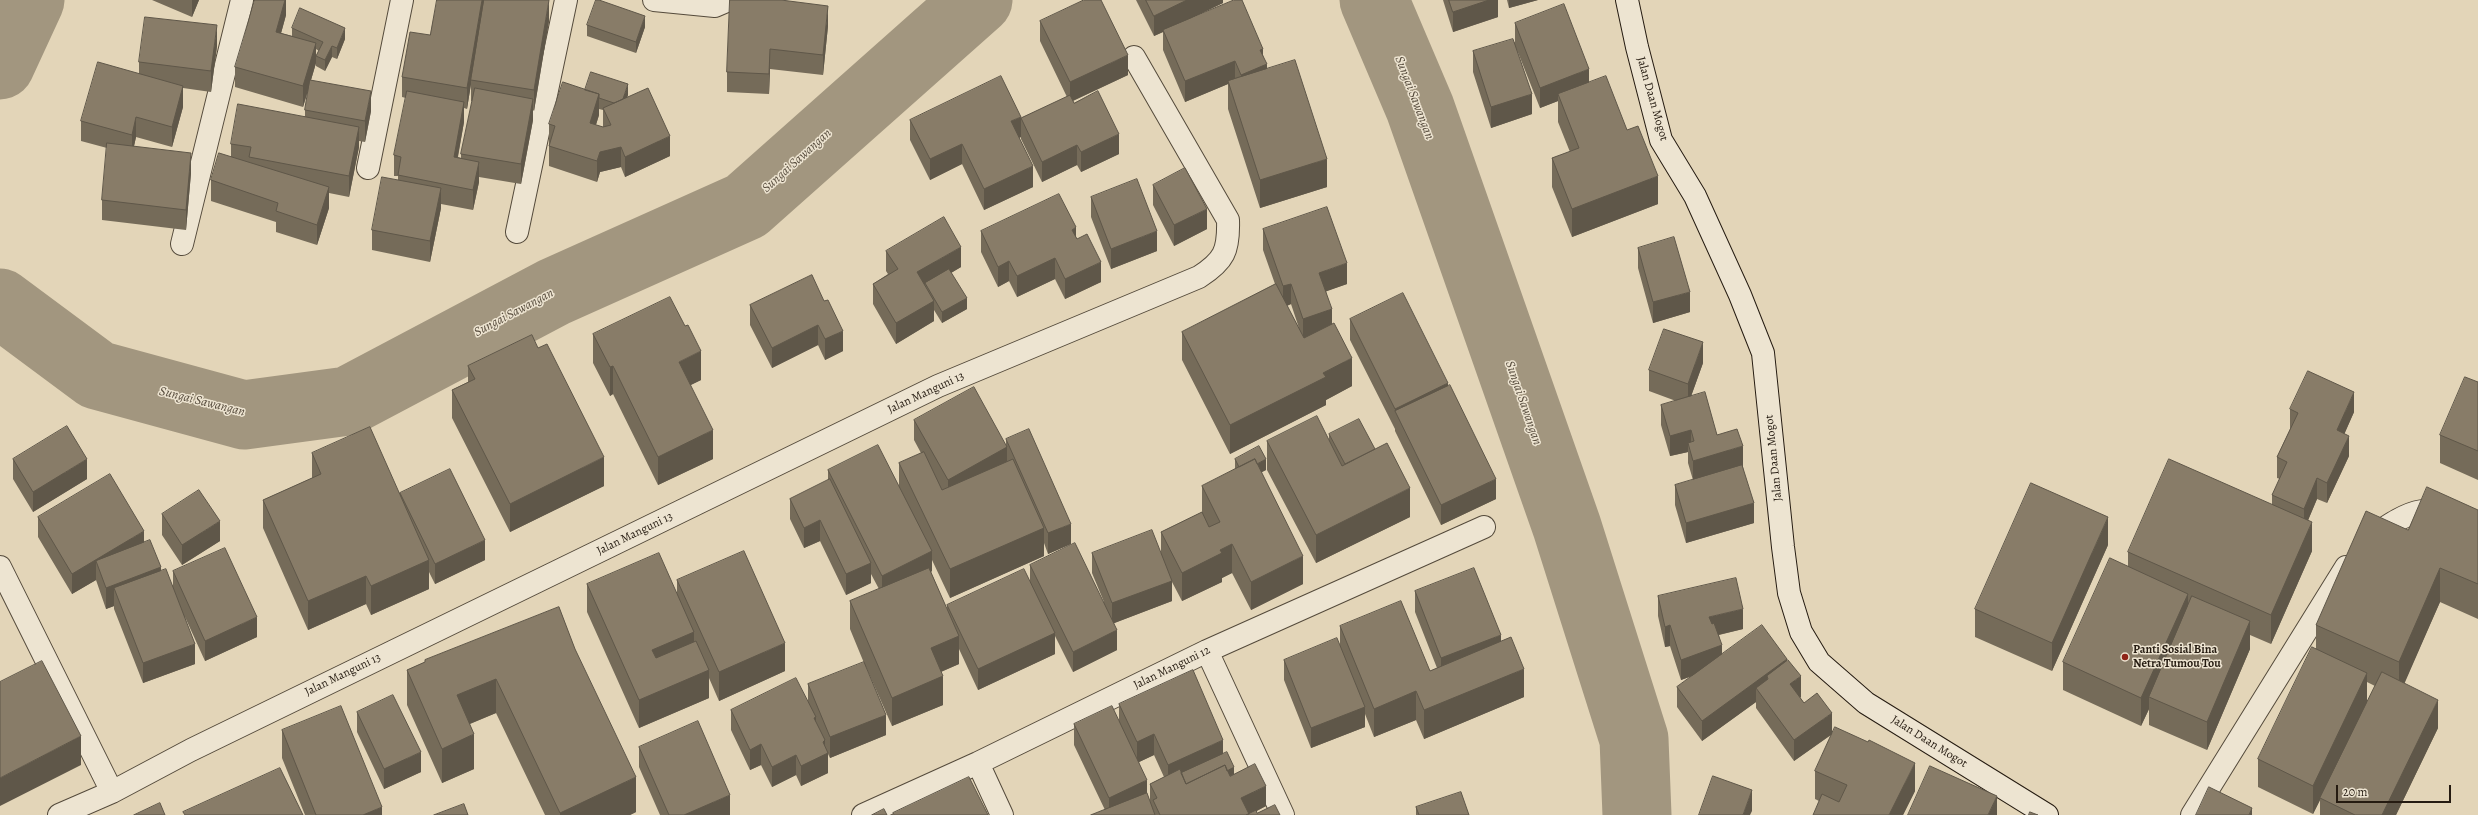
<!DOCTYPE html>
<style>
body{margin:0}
#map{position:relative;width:2478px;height:815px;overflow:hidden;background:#e3d5b8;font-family:Alegreya,serif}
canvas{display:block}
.scale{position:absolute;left:2336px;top:785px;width:115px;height:18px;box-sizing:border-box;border:2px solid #251b11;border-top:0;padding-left:5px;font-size:12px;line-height:14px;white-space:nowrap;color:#251b11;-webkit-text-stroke:3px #ede4d1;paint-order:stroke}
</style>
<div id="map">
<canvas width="2478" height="815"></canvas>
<div class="scale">20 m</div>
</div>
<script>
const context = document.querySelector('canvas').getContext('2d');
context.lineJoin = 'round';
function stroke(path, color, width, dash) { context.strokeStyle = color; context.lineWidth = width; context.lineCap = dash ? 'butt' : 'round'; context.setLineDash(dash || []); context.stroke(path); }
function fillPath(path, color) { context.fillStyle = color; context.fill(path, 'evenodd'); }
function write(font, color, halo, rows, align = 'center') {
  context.font = font + ' Alegreya,serif'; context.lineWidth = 3; context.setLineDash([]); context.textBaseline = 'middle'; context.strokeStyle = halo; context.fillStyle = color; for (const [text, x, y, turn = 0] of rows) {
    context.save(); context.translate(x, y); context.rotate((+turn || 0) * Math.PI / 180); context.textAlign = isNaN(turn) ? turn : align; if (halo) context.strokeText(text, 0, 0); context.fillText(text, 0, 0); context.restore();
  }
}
stroke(new Path2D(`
 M1374,0L1420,108L1567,527L1634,739L1637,815
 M0,65L30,0
 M0,303L97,375L244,415L348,401L554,292L746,206L978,0`), '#a2967f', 69);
const street = new Path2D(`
 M654,0L715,6L729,0
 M368,168L402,0
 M517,232L566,0
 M182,244L242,0
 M2368,539C2416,507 2425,501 2478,527
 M0,567L112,792
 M1207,651L1283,815
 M978,763L1002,815
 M59,815L112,792L191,750L938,386L1199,277C1224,261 1229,251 1228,220L1134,57
 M863,815L978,763L1207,651L1484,527
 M2192,815L2346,567`);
const secondary = new Path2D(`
 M1627,0L1637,47L1661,140L1695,196L1740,295L1763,353L1783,547L1789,593L1801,632L1819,662L1866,703L2047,815`);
stroke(street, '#544a3b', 24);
stroke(secondary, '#251b11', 24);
stroke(street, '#ede4d1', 22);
stroke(secondary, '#ede4d1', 22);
fillPath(new Path2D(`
 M152,0H199L192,17Z
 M286,0V15L281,33L292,36V28L345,39L337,59L332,57L325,71L316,66V56L319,51L316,49V63L311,80L371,111L365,142L359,141V147L349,197L329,193V208L317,245L276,232V222L211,201V180L231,157V144L305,116V110L308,91L303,107L235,87V67Z
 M484,0V2L549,21L534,111L533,110V120L521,184L479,177V182L473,210L441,204V208L430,262L372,250V230L398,180V176H394V155L406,98L402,97V77L430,35ZM471,84V101H472L461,154V158L458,157L464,122V108L467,109Z
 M730,0L828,26L823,75L770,69L769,94L727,92V72Z
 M1136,0H1223V3L1192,18L1263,55L1267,68L1327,187L1260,208L1228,109V84L1185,102L1163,50V32L1154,36Z
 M1443,0H1498V17L1453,32Z
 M1507,0H1538L1509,8Z
 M1040,21L1128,75L1073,101L1074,103L1119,154L1081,172L1077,165L1042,182L1021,139V118L1067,97L1040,41Z
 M1515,23L1589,82L1627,130L1658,204L1572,237L1552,187V158L1570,152L1558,122V101L1540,108L1517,50L1532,114L1491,128L1473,72V51L1515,42Z
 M587,25L645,27L636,53L587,36Z
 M217,46L211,92L183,88V107L172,147L136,137L134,146L191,173L186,230L102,220V200L107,148L81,141V121L139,74V62Z
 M585,90L628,95L627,97L670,156L625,177L621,167L600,172L597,182L549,166V124ZM599,109L603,110V127L596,125L599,115Z
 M910,120L1021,137L1019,138L1033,187L984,210L962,164L930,180L910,140Z
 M1153,185L1207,229L1174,246L1153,205Z
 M1091,197L1157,251L1111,269L1091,217Z
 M1263,229L1347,284L1326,291L1332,324L1352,386L1326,400V405L1230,454L1182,360V332L1275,284L1263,250ZM1291,304L1299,328L1287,306Z
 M981,231L1076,237L1101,282L1065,299L1055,279L1017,297L1009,281L998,287L981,252Z
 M1638,248L1690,312L1653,323L1638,268Z
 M886,251L961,267L951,273L967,309L942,323L934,310V321L896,344L873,304V284L888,274L886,271Z
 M812,275L843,351L825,360L818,345L772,368L750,325V305Z
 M1350,319L1448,386L1496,499L1441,525L1395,431V429L1350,340Z
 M593,334L701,380L690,385L713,459L658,485L613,394L610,396L593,363Z
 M1703,363L1691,396L1717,435L1743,467L1754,523L1686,543L1675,505V485L1693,480L1688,463V452L1670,456L1661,425V405L1676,401L1649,391V370Z
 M468,366L604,486L510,532L452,418V390L468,382Z
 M2478,382V480L2440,463V435Z
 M2290,409L2354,412L2344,434L2349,456L2327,503L2317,499L2308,520L2312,551L2271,644L2250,635V649L2207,750L2149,725V709L2141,726L2063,690V662L2128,567V552L2272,505V495L2280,479L2277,478V457L2290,429Z
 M914,420L1006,446V439L1071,544L1048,554L1044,543V556L950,598L932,560V571L931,572L947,610V605L1030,582V565L1104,602L1092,573V553L1161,554V532L1202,512V486L1235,469V459L1266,470L1261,472L1303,584L1251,610L1232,573L1222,578V582L1182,601L1172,582V601L1114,623L1117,650L1073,672L1055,636V654L978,690L959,649V664L941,672L943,705L892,726L866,667L886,735L830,758L828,754V773L801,786L796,775L772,787L761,765L750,770L731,730V710L808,702V684L864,663L850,629V601L879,589L871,574V583L846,595L820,541L804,548L790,519V499L828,480V470L899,486V463L921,453L914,440Z
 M1329,434L1410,517L1316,563L1267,470V441L1329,440Z
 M312,453L400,496V493L485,560L435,584L429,572V589L371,615L366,604L308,630L263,528V500L312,478Z
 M13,459L87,479L33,512L13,479Z
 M2478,510V619L2440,602L2404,683L2438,728L2396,815H2320V800L2313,814L2258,787V759L2316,648V625L2408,530ZM2367,682L2375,686L2352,732L2367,702Z
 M162,514L220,541L182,565L162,535Z
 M38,517L144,542L161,571L173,586V571L257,637L205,661L185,617L195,664L143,683L114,609V606L106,609L96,580L72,594L38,537Z
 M2108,545L2052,671L1975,637V609Z
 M677,580L785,671L719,701L709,678V698L639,728L587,612V584L677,594Z
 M1415,591L1501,642L1524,697L1424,739L1416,720L1374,737L1365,714V727L1311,748L1284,680V660L1340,645V626L1430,671L1437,668L1415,612Z
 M1658,596L1743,629L1719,635L1722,654L1787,661L1801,697H1800L1804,703L1832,732L1915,791L1903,815L1819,801L1815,799V771L1831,735L1794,761L1756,708V702L1702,741L1677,707V687L1692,676L1681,680L1670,646L1665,647L1658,616Z
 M559,607L636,812L630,815H545L496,713L470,724L474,769L442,783L407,705V670L425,662V660Z
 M1119,704L1223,753L1234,774L1266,806L1257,811V813L1280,815H1091L1105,810L1074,745V724L1119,721ZM1154,755L1164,777L1150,784V802L1147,795L1139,762Z
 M357,712L421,772L384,789L357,732Z
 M282,730L382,815H305L282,758Z
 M639,747L730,815H660L639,767Z
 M1416,807L1469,815H1416Z`), '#756b59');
fillPath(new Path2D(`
 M192,0H199L192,17Z
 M285,0H286V15L276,52V32Z
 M482,0H484V13L471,80V84L467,109V88Z
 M549,0V21L534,111V90Z
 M1187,0H1223V3L1164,31L1163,30V32L1154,36V16Z
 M1489,0H1498V17L1453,32V12Z
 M1509,0H1538L1509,8Z
 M828,6V26L823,75V55Z
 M645,16V27L636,53V42Z
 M217,25V46L211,92V71Z
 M345,28V39L337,59V48Z
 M316,43V63L303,107V86Z
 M332,46V57L325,71V60Z
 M770,49V69L769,94V74Z
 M1263,49V66L1267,64V85L1241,95V75L1260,50Z
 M1128,55V75L1070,102V82Z
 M1235,61V81H1228V84L1185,102V81Z
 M1589,69V89L1558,94V101L1540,108V88Z
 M628,84V95L621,116V105Z
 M183,86V107L172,147V127Z
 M371,91V111L365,142V121Z
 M599,94V115L590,143V123Z
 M1532,94V114L1491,128V107Z
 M533,99V120L521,184V164Z
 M464,102V122L454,177V157Z
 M136,117V137L132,155V135Z
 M1021,117V137L1011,142V121Z
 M359,127V147L349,197V176Z
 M1119,134V154L1081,172V152Z
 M670,136V156L625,177V157Z
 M962,144V164L930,180V159Z
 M1077,145V165L1042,182V162Z
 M621,147V167L600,172L597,182V161L600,152Z
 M191,153V173L186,230V210Z
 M1327,159V187L1260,208V180Z
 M479,162V182L473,210V190Z
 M1033,166V187L984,210V189Z
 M1658,176V204L1572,237V209Z
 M329,187V208L317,245V225Z
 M441,188V208L430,262V241Z
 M1207,209V229L1174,246V225Z
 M1076,227V248L1072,230Z
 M1157,231V251L1111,269V249Z
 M961,247V267L927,287L925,283V288L917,272Z
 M1055,258V279L1017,297V276Z
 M1009,261V281L998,287V267Z
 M1101,262V282L1065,299V279Z
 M1347,263V284L1319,294V273Z
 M1291,284V304L1283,307V286Z
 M1690,292V312L1653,323V302Z
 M967,298V309L942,323V312Z
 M934,301V321L896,344V323Z
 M1332,309V330L1303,340V319Z
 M818,325V345L772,368V348Z
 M843,331V351L825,360V339Z
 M1703,342V363L1688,405V384Z
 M701,351V380L679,391V362Z
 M1352,358V386L1326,400V405L1230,454V425L1323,373Z
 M613,366V394L610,396V367Z
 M1448,383V403L1395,411V409Z
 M2354,392V412L2337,451V430Z
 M713,430V459L658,485V457Z
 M1691,430V451L1688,443V452L1670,456V436Z
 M2349,436V456L2327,503V483Z
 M1743,446V467L1693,481V461Z
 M1007,447V467L948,501V480Z
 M604,457V486L510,532V504Z
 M87,459V479L33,512V492Z
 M1266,459V470L1242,483V472Z
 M2317,478V499L2304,530V509Z
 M1496,479V499L1441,525V505Z
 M1410,488V517L1316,563V535Z
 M1754,503V523L1686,543V523Z
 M2108,517V545L2052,671V643Z
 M820,520V541L804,548V528Z
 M220,521V541L182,565V545Z
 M2312,522V551L2271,644V615Z
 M1071,524V544L1048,554V533Z
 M1044,528V556L950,598V569Z
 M144,531V552L96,561V580L72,594V574Z
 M485,540V560L435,584V564Z
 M1232,544V573L1222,578V582L1182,601V573L1220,550Z
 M932,551V571L882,596V576Z
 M1303,556V584L1251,610V582Z
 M429,560V589L371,615V586Z
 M871,563V583L846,595V574Z
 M161,567V588H114V606L106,609V588Z
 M2440,568V602L2399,696V662Z
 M366,576V604L308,630V601Z
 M1172,581V601L1112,624V603Z
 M2188,594V623L2149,697V709L2141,726V698Z
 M1743,609V629L1709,637V617Z
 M257,617V637L205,661V641Z
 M2250,621V649L2207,750V722Z
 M1670,625V646L1665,647V627Z
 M1117,630V650L1073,672V652Z
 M694,632V660L652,678V650Z
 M1055,633V654L978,690V669Z
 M1501,635V655L1441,678V658Z
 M959,636V664L931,676V648Z
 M785,643V671L719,701V672Z
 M195,644V664L143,683V663Z
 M1722,645V665L1681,680V660Z
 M1787,659V679H1768L1767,676V694L1756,688V702L1702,741V721Z
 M1524,669V697L1424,739V710Z
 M709,670V698L639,728V700Z
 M2367,673V702L2321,798H2320V800L2313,814V786Z
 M943,676V705L892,726V698Z
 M1801,676V697L1790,705V684Z
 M496,679V713L457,729V695Z
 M1416,691V720L1374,737V709Z
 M2438,700V728L2396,815H2382Z
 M1365,707V727L1311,748V728Z
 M1832,713V734L1794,761V740Z
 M886,715V735L830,758V737Z
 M816,717V737L814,718Z
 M474,734V769L442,783V749Z
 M1154,734V755L1137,763V742Z
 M81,736V765L0,806V778Z
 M825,740V754L828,753V773L801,786V766L823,742Z
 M1223,740V760L1168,785V765Z
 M761,744V765L750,770V750Z
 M421,752V772L384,789V769Z
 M796,755V775L772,787V767Z
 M1915,763V791L1903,815H1889Z
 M1234,767V778L1187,790Z
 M636,777V812L630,815H560V813Z
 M1147,780V801L1109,815V798Z
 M1266,786V806L1248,815L1241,798Z
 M1752,790V811L1750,815H1743Z
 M730,795V815H684Z
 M1997,796V815H1988Z
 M382,807V815H363Z
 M2252,808V815H2249Z`), '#5f5749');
const building = new Path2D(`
 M255,0H285L276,32L316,43L303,86L235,67Z
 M437,0H482L467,88L402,77L410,32L430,35Z
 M484,0H549L534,90L471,80Z
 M596,0H599L645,16L636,42L587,25Z
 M730,0H781L828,6L823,55L770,49L769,74L727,72Z
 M1084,0H1101L1128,55L1070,82L1040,21Z
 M1146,0H1187L1154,16Z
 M1234,0H1242L1263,49L1260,50L1267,64L1241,75L1235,61L1185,81L1163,30Z
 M1449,0H1489L1453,12Z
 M1564,4L1589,69L1540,88L1515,23Z
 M300,8L345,28L337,48L332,46L325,60L316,56L323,42L292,28Z
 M145,17L217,25L211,71L139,62Z
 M1513,39L1532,94L1491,107L1473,51Z
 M1295,60L1327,159L1260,180L1228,81Z
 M98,62L183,86L172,127L136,117L132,135L81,121Z
 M591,72L628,84L623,99L614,103L599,98V94L585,90Z
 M1001,76L1021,117L1011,121L1033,166L984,189L962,144L930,159L910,120Z
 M1606,76L1627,130L1638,126L1658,176L1572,209L1552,158L1579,148L1558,94Z
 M310,80L371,91L365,121L305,110Z
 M563,82L599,94L590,123L603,127L611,125L603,108L648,88L670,136L625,157L621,147L600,152L597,161L549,146L555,126L549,124Z
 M475,88L533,99L521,164L461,154Z
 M407,91L464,102L454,157L479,162L473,190L398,175L401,157L394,155Z
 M1098,91L1119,134L1081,152L1077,145L1042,162L1021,118L1070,95L1074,103Z
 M238,104L359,127L349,176L249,157L251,147L231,144Z
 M107,143L191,153L186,210L102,200Z
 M219,153L329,187L317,225L276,211L278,203L211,180Z
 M1185,168L1207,209L1174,225L1153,185Z
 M382,177L441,188L430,241L372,230Z
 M1137,179L1157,231L1111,249L1091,197Z
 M1059,194L1076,227L1072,230L1077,239L1087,234L1101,262L1065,279L1055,258L1017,276L1009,261L998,267L981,231Z
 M1327,207L1347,263L1319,273L1332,309L1303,319L1291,284L1283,286L1263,229Z
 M944,217L961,247L917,272L934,301L896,323L873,284L898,269L886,251Z
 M1674,237L1690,292L1653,302L1638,248Z
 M949,269L967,298L942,312L925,283Z
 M812,275L824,301L828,300L843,331L825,339L818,325L772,348L750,305Z
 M1276,284L1304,338L1334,323L1352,358L1323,373L1326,377L1230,425L1182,332Z
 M1403,293L1448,383L1395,409L1350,319Z
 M670,297L685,326L688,325L701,351L679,362L713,430L658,457L613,366L610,367L593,334Z
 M1664,329L1703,342L1688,384L1649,370Z
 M532,335L538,348L547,344L604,457L510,504L452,390L475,379L468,366Z
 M2308,371L2354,392L2337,430L2349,436L2327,483L2317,478L2304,509L2272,495L2287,462L2277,457L2298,413L2290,409Z
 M2465,377L2478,382V451L2440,435Z
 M1450,385L1496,479L1441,505L1395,411Z
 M974,387L1007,447L948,480L914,420Z
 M1705,392L1717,435L1737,429L1743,446L1693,461L1688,443L1694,441L1691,430L1670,436L1661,405Z
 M1317,416L1342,466L1387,443L1410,488L1316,535L1267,441Z
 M1359,419L1375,449L1345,464L1329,434Z
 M67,426L87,459L33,492L13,459Z
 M370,427L429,560L371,586L366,576L308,601L263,500L321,474L312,453Z
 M1029,429L1071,524L1048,533L1006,439Z
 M878,445L932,551L882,576L828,470Z
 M1259,446L1266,459L1257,464L1255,459L1239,467L1235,459Z
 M924,452L942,490L1013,459L1044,528L950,569L899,463Z
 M1255,459L1303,556L1251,582L1232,544L1220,550L1222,553L1182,573L1161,532L1202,512L1209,527L1220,522L1202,486Z
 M2169,459L2312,522L2271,615L2128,552Z
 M1742,465L1754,503L1686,523L1675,485Z
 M450,469L485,540L435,564L400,493Z
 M110,474L144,531L72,574L38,517Z
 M830,479L871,563L846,574L820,520L804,528L790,499Z
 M2031,483L2108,517L2052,643L1975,609Z
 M2427,487L2478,510V584L2440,568L2399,662L2316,625L2366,511L2408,530Z
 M199,490L220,521L182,545L162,514Z
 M1152,530L1172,581L1112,603L1092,553Z
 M150,540L161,567L106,588L96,561Z
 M1075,543L1117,630L1073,652L1030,565Z
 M225,548L257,617L205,641L173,571Z
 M744,551L785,643L719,672L677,580Z
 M659,553L694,632L652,650L656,658L696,641L709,670L639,700L587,584Z
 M2110,558L2188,594L2141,698L2063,662Z
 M929,568L959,636L931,648L943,676L892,698L850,601Z
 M1474,568L1501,635L1441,658L1415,591Z
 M166,569L195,644L143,663L114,588Z
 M1024,569L1055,633L978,669L947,605Z
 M1736,578L1743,609L1709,617L1712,624L1714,623L1722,645L1681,660L1670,625L1665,627L1658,596Z
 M2192,596L2250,621L2207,722L2149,697Z
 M1401,601L1430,671L1511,637L1524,669L1424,710L1416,691L1374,709L1340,626Z
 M559,607L575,649L636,777L560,813L496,679L457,695L474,734L442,749L407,670L425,662V660Z
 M1762,625L1787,659L1702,721L1677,687Z
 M1337,638L1365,707L1311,728L1284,660Z
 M2312,647L2367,673L2313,786L2258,759Z
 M1788,660L1801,676L1790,684L1804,703L1817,693L1832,713L1794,740L1756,688L1768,679L1767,676Z
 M42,661L81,736L0,778V682Z
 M864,662L886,715L830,737L808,684Z
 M1193,670L1223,740L1168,765L1154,734L1137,742L1119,704Z
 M2382,672L2438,700L2382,815H2355L2320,798Z
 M796,678L816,717L814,718L825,740L823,742L828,753L801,766L796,755L772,767L761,744L750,750L731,710Z
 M393,695L421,752L384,769L357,712Z
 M341,706L382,807L363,815H316L282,730Z
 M1112,706L1147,780L1109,798L1074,724Z
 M698,721L730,795L684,815H669L639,747Z
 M1835,727L1868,742L1869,740L1915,763L1889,815H1813L1822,794L1839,802L1847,785L1815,771Z
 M1227,752L1234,767L1227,771L1225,765L1186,784L1181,773Z
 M1255,764L1266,786L1241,798L1249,814L1246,815H1160L1153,800L1157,798L1150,784L1180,769L1186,784L1225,765L1230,776Z
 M1930,766L1997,796L1988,815H1908Z
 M280,768L303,815H185L183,812Z
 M1713,776L1752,790L1743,815H1699Z
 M969,777L988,815H894L893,813Z
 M2209,787L2252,808L2249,815H2196Z
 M1461,792L1469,815H1419L1416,807Z
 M1147,793L1155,815H1091Z
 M160,803L165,815H134Z
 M464,804L468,815H434Z
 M1275,805L1280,815H1246L1256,810L1257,813Z
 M884,809L887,815H872Z
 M2030,812L2038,815H2029Z`);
fillPath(building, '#887c68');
stroke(building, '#5f5749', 1);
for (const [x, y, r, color] of [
 [2125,657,4,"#8f2418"]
]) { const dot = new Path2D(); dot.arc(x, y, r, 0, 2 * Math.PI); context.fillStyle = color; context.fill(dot); stroke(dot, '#ede4d1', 1.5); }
write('12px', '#251b11', '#ede4d1', [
 ["Jalan Daan Mogot",1652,99,74],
 ["Jalan Manguni 13",926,393,-25],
 ["Jalan Daan Mogot",1774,458,-96],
 ["Jalan Manguni 13",635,534,-26],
 ["Jalan Manguni 12",1172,668,-26],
 ["Jalan Manguni 13",343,675,-26],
 ["Jalan Daan Mogot",1929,742,32]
]);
write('bold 12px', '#251b11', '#ede4d1', [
 ["Panti Sosial Bina",2133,650],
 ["Netra Tumou Tou",2133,664]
], 'left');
write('italic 13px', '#574c3d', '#ede4d1', [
 ["Sungai Sawangan",1414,98,69],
 ["Sungai Sawangan",797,161,-42],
 ["Sungai Sawangan",514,313,-28],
 ["Sungai Sawangan",202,402,14],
 ["Sungai Sawangan",1523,403,71]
]);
</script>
